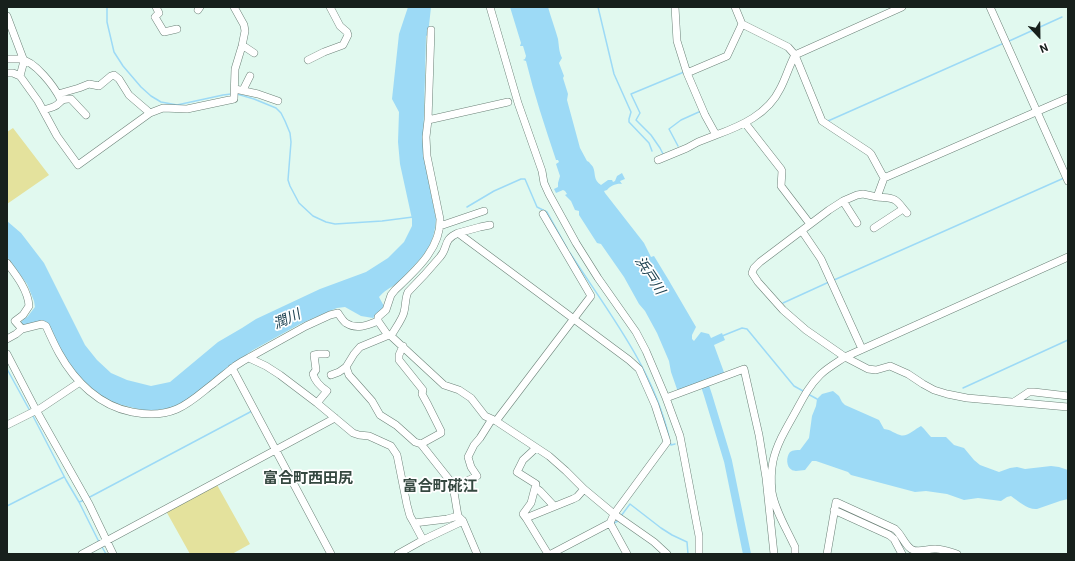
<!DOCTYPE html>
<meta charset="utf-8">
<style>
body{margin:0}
#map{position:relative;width:1075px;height:561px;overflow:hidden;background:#e1f9ef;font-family:Roboto,sans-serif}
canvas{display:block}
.frame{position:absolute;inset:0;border:8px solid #17201c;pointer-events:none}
.north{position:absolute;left:1019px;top:16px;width:40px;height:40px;-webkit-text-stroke:3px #fff;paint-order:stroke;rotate:158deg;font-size:11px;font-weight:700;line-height:16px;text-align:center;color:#17201c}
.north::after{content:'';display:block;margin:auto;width:14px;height:18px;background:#17201c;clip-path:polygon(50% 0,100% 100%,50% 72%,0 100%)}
</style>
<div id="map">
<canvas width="1075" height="561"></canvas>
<div class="frame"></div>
<div class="north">N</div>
</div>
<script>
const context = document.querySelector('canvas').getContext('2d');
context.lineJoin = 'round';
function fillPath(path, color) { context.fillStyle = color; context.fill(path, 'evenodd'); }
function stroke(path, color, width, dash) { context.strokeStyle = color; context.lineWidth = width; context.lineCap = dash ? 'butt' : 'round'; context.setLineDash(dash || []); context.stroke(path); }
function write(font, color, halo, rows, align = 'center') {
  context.font = font + ' Roboto,"Noto Sans JP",sans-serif'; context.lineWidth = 3.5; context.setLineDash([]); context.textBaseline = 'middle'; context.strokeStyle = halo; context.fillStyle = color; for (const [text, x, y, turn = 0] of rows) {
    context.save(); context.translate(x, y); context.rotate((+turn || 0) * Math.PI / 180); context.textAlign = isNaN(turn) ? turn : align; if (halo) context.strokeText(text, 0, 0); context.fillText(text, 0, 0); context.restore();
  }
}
fillPath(new Path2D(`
 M13,128L49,175L7,204V132Z
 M216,483L250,544L232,554H190L166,511Z`), '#e4e29d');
fillPath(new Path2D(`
 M408,7H431L428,35L426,36L423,153L436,219C434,244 427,252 410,270C405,275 401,280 396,284C390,288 384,291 379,297L385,308L373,318L361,316L345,307L337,308L300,324L253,350L232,365L192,397L177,407L150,411L138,409L114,403L101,396L77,376L64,356L47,325L23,327L21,322L28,316L35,307L34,301L27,284L7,257V221L21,233L44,263L85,345L97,360L111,373L127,380L151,386L170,382L218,342L242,328L256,319L320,289L366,272L388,258L404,242L412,226V219L400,164L398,142L399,112L392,99L399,34Z
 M510,7H548C551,18 555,28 558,39C559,46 559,52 562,58L559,63L564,76L563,78L568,94L567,100L580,148L587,161L589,162C590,164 592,165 593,167C596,174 593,180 601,185L608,180H612L613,182L615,181L617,176L622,173L625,179L620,181L622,184C617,183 610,186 607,190L604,191L605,193L644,243L651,257L654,256L668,279L696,327L692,335V339L694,341L701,332L709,334L711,338L722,333L725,340L714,345L725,375L678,392L671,372L669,361L657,333L645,311L639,304L624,277L601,244L597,243L579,215V211L575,210L571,201L565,195L567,194L565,191L563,190L556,193L554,189L558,187V183L560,176L556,164L559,162L558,160H556C545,127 534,94 526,61L523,60L525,59L526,56L523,46H520L521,43Z
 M833,391L839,396L842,402L845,405L879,420L884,429C892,430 893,433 900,435C906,438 915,429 921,426C925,429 927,433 931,437H946L954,445L964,448L974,460L980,465L999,472L1010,468L1017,467L1025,469L1051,466L1059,467L1068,470V499L1060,501L1037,509C1028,510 1018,501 1011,496L1007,497L1001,501L978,498L964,500L947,494L926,491L915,492L851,475L848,472L816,461H812L805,470C801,470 795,472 792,470C786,467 786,457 790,452C793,450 797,450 800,450L809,438L812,416L816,406L817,399L822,394Z`), '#9ddaf6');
stroke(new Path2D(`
 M107,7V22L114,52L123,66L141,87L151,96L161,102L177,105L223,95L231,94
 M598,7L614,74L631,112L629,119V122L649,143L652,151
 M1007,42L1062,17
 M237,94L254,99L276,108L281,113L285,121L290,133L291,142L288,180L290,186L299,203L313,216L326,222L335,224L382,221L413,217
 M828,121L1004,43
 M678,146L669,129L681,120L701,111
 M663,154L660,148L651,135L636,120L640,113L631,94L684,72
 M467,207L494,191L521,179H525L537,207L547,212L567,248
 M570,253C608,312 653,368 669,437
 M834,280L1064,178
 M783,303L829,282
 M722,336L742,328L747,329L794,386L803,391
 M7,369L30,411
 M963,388L1068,340
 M808,394L817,399
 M33,416L66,480L79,502L85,500
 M670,441L671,445L675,444
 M88,498L252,411
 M79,502L99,542
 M7,506L64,477
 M621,516L630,504L661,528L672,535L687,542L688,554
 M612,524L618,521
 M102,547L106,554`), '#9ddaf6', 1.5);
stroke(new Path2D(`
 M702,377L708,395L728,461L747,554`), '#9ddaf6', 8);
const minor = new Path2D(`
 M156,7L159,13L155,17L164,32L177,29
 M490,7L518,103L542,171L544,183L549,194L576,243L598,278L636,332L646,351L666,398L680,436L699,536V554
 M675,7L677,41L687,73L705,115L716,135C741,126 768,114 780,89C786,78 789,66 795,55L902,7
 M735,7L742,24L788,47L795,55L822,121L869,152L871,154L884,178L877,197L863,194L857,195L843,201L829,210L760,262L754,268L752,273L758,282L783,310L806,330L845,357L868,369L876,370L890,366L908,374L923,384L934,390L947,394L967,398L1068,407
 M990,7L1068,181
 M198,10L200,7
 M7,16L24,61L20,76L38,101L57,136L78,165L150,113L163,108L187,109L234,99L235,69L242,46L245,31L244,25L234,7
 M242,46L245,47L254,53
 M7,59C11,59 16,59 20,59C35,61 54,86 61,100
 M308,60L324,52L343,45L348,35L347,32L340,26L330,7
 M7,73H13L20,76
 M687,73L727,56L742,24
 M235,89L258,94L278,101
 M243,90L250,76
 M58,94L79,88L89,84L99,86L111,76L114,75L119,79L129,95L150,113
 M43,110C47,109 50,108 53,107C62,104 58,98 71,99L86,115
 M428,120L431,30
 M745,123L781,169L782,171L781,186L810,224
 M658,160L687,148L698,142L716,135
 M884,178L1068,98
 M877,197C883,198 890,197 895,200C899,202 903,209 907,213
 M843,201L857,223
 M440,226L484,211
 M874,228L903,209
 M802,231L821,259L862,349
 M458,233L480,227L490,225
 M7,263C16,275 28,290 29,306L23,315L15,321L22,329
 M378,321L387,334L391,336L444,385L459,390L471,398L485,416L496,421L549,456L566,471L584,489L614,514L654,542L667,554
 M391,336C395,329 403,318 404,312C406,305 405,298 408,292C419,281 430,269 440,257C449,247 442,240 458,233L629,360L639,369L655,405L667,442L614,514L610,523L627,554
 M7,339L16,334L22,329L42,324L46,326C50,335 54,344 59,353C75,382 100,406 132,412C147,415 163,415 177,409C191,403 202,392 214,383C221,377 228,372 235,366L243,361L306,326L330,315L338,313C340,316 343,321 346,323C356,330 368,325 378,321V317L386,310L391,295L395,290C415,271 441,249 440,219L427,156L426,137L428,120L508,102
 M403,346L399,355V360L423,390L422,394L428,405L441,431V433L421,444L455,487
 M7,354L36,410L89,504L113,554
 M250,357L251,359L266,366L280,375L317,403L353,433L359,435L369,436L391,446L397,455L407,505L410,516L414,523L447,519L458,516
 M346,367L349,375L372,401L380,415L396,425L415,442L421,444
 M232,368L331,554
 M331,375L339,372L346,367L354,354L360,347L389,335
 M666,398L744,369L759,435L766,478L774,554
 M1014,402L1029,392H1034L1068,396
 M317,403L327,391C321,387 315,381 313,374L316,370L314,355L319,354H326
 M496,421L591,296L543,214
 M7,425L41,408L80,382
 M536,488L540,491L554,506
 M834,510L889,535L894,539L902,554
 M526,518L523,514L531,503L536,484L517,472L523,460L536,448
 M414,523L423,540
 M82,554L335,418
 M398,554L423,540L463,521
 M477,554L463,521L458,516L454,492L455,487L477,476L471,467L468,457L474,445L480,438L492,419
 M548,554L526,518L573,499L577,497L584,489
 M551,554L610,523
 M795,554V547L793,543C785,526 775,510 772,492C771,482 771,471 773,461C777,443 787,427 796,411C803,398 809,386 820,375C827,368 836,363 845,357L1068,257
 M827,554L836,502L895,529C902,535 904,544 911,549C918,554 928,548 936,549C943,549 950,552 957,554`);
stroke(minor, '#6c8278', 8);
stroke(minor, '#fff', 7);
write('italic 14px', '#1e4251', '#fff', [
 ["浜戸川",649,276,57],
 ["潤川",287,320,-24]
]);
write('bold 15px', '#354840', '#fff', [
 ["富合町西田尻",308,479],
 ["富合町硴江",440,487]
]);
</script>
